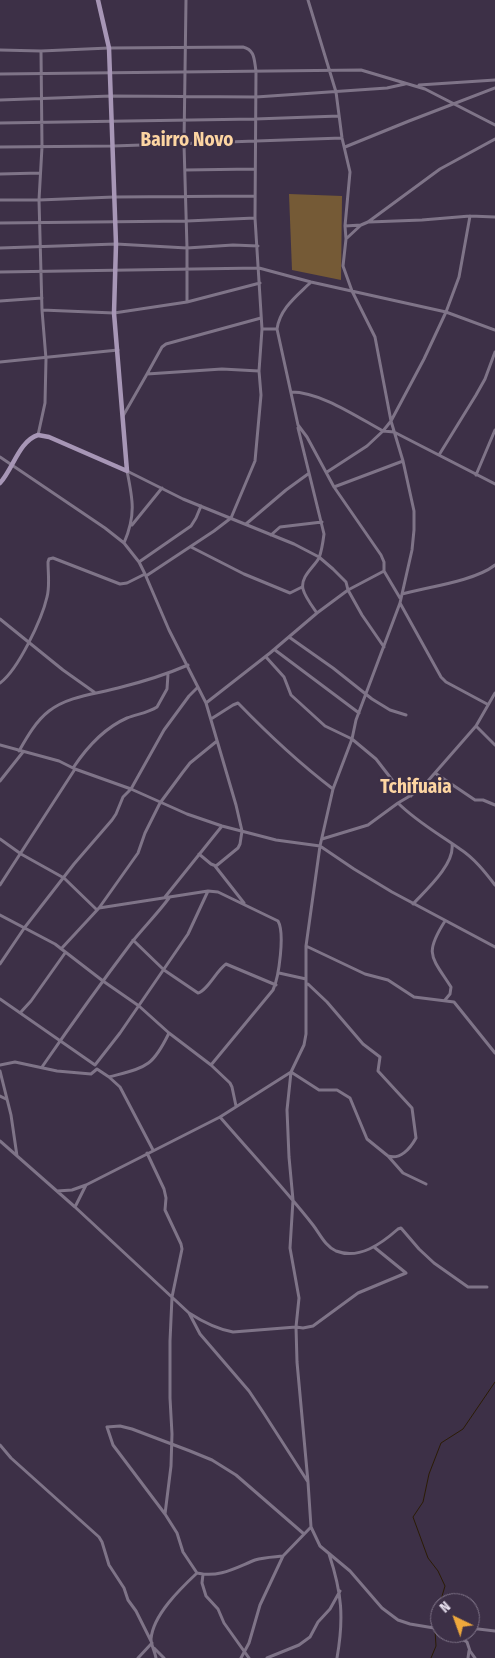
<!DOCTYPE html>
<style>
body{margin:0}
#map{position:relative;width:495px;height:1658px;overflow:hidden;background:#3d3047;font-family:"Fira Sans Condensed",sans-serif}
canvas{display:block}
.north{position:absolute;left:430px;top:1593px;width:50px;height:50px;box-sizing:border-box;background:#3d3047;border:1px solid #82778b;border-radius:50%;rotate:318deg;font-size:14px;font-weight:700;line-height:20px;text-align:center;color:#eae2f1}
.north::after{content:'';display:block;margin:auto;width:18px;height:22px;background:#eea83c;clip-path:polygon(50% 0,100% 100%,50% 72%,0 100%)}
</style>
<div id="map">
<canvas width="495" height="1658"></canvas>
<div class="north">N</div>
</div>
<script>
const context = document.querySelector('canvas').getContext('2d');
context.lineJoin = 'round';
function fillPath(path, color) { context.fillStyle = color; context.fill(path, 'evenodd'); }
function stroke(path, color, width, dash) { context.strokeStyle = color; context.lineWidth = width; context.lineCap = dash ? 'butt' : 'round'; context.setLineDash(dash || []); context.stroke(path); }
function write(font, color, halo, rows, align = 'center') {
  context.font = font + ' "Fira Sans Condensed",sans-serif'; context.lineWidth = 4.5; context.setLineDash([]); context.textBaseline = 'middle'; context.strokeStyle = halo; context.fillStyle = color; for (const [text, x, y, turn = 0] of rows) {
    context.save(); context.translate(x, y); context.rotate((+turn || 0) * Math.PI / 180); context.textAlign = isNaN(turn) ? turn : align; if (halo) context.strokeText(text, 0, 0); context.fillText(text, 0, 0); context.restore();
  }
}
fillPath(new Path2D(`
 M289,194L342,196L341,280L292,270Z`), '#755a36');
stroke(new Path2D(`
 M440,1603L445,1586L438,1571L428,1558L413,1517L423,1502L429,1474L441,1443L463,1429L495,1382
 M435,1626L440,1606
 M431,1658L436,1646L435,1630`), '#2c1c05', 1);
stroke(new Path2D(`
 M0,50L41,51L109,48L243,47C255,50 254,59 256,71L255,218L262,329L259,371L261,395L255,461L231,518L214,531L146,576
 M0,74L361,70L425,89L495,125
 M419,85L495,80
 M0,100L111,96L256,97L387,88L405,84
 M0,123L255,119L339,116
 M0,147L113,146L342,138
 M345,147L409,121L495,88
 M185,170L254,169
 M0,174L40,173
 M0,200H39L114,197L255,196
 M369,222L422,220L470,216L495,217
 M0,223L187,221L255,218
 M345,226L361,225
 M347,238L361,225L368,222L440,169L495,139
 M0,248L116,244L187,248L233,245L258,246
 M0,272L259,268L311,282L446,312L495,330
 M0,301L42,298
 M187,302L260,283
 M42,310L114,313L187,302V248L184,144L186,0
 M262,329H277L298,425L307,437L334,487L381,555L384,562V571L400,598
 M277,329C280,308 297,296 311,282
 M0,362L118,350
 M259,371L222,369L147,374L162,347L166,344L261,318
 M291,392C321,392 357,417 383,431L394,432L495,484
 M123,416L147,374
 M298,428L324,534C323,542 322,550 319,558C314,567 300,577 303,589C305,597 312,606 317,613
 M38,435L45,403L46,359L42,310L39,200L42,147L41,51
 M439,455L476,395L485,379L495,352
 M0,457L105,528L124,543L139,562L145,574L169,630L206,703L236,805L242,831L240,844L238,848L216,866L211,864L199,854
 M127,471L183,499L294,544L319,557L333,569L346,582L348,590L362,615L384,647
 M327,472L367,446L383,431L391,421L424,359L446,312L459,277L470,216
 M476,475L495,430
 M334,487L403,461
 M246,524L286,490L308,474
 M132,525L162,488
 M271,535L280,527L322,522
 M124,543C136,515 133,500 127,471
 M191,547L244,574L290,593L302,587
 M139,562L191,526L196,518L201,506
 M402,594C428,587 475,581 495,565
 M400,603L441,677L446,682L487,704
 M0,619L63,670L94,692
 M289,637L333,668L372,699L390,710L406,715
 M275,650L359,713
 M266,657L284,677L291,695L325,726L352,739L376,759L393,781L411,796
 M0,683C18,670 42,619 47,597C50,586 48,573 48,562L49,559L53,558L120,584L127,583L145,574
 M206,703L270,653L317,613L348,590L384,571
 M211,719L233,705L238,703C268,734 299,763 333,789
 M476,726L495,745
 M0,745L59,761L75,769L131,789L187,814L222,826L276,840L320,846L354,869L392,892L495,947
 M19,751C27,737 36,721 49,711C68,696 96,694 118,688C142,682 165,675 188,665
 M73,768C87,747 104,728 127,718C137,714 148,713 157,707L167,689L168,674
 M435,773L475,800H483L495,805
 M0,781L23,752
 M398,803C417,822 439,834 460,849C474,858 485,872 495,885
 M0,839L21,854L64,878L97,910
 M322,839L368,825L398,803L420,790L476,726L495,693
 M215,866L244,903
 M0,885L75,769
 M165,897L222,826
 M413,904C426,890 455,864 452,844
 M99,908L208,891L218,892L278,921C285,933 279,977 273,990L211,1065
 M0,915L55,944L103,981L139,1006L169,1033L211,1065L230,1083L232,1087L236,1106
 M445,921C424,954 431,956 451,987L450,994L445,1000
 M133,940L164,970L198,993C207,991 217,970 226,964L276,985
 M306,946L365,974L388,980L414,997L454,1002L495,1053
 M61,949L99,908L138,853L145,833L160,803L183,772L190,763L217,741
 M0,964L25,927L74,864L112,820L116,814L123,797L131,789L164,730L189,696L198,687
 M279,973L306,979
 M308,984L327,1002L363,1044L380,1057L378,1071L412,1108L416,1138C410,1149 400,1160 388,1156
 M0,999L95,1065L120,1033L188,934L208,891
 M20,1013L31,1001L65,953
 M0,1065L15,1062L57,1071L91,1074L97,1069L109,1077C146,1067 152,1068 169,1033
 M42,1067C71,1025 101,983 132,942C144,927 158,913 169,898
 M0,1071L11,1115L17,1156
 M109,1077L120,1087L153,1150
 M0,1096L6,1099
 M220,1117C251,1153 284,1188 313,1225C320,1234 325,1246 336,1251C359,1260 381,1244 398,1229L401,1228L419,1249L434,1263L468,1287H487
 M0,1141L75,1207L189,1313L200,1334L249,1391L263,1412L308,1482L311,1527L320,1546L350,1571L382,1608L398,1620L410,1624L440,1629
 M147,1153L164,1189L166,1198L165,1210L181,1244L182,1249L172,1297L170,1341V1398L172,1434L171,1466L165,1514L177,1533L183,1552L197,1573C219,1578 235,1568 255,1560C264,1557 274,1557 283,1556
 M57,1191L72,1190L86,1185L220,1117L291,1072L319,1090H337L350,1098L367,1139L388,1156L403,1173L426,1184
 M75,1207L86,1185
 M189,1313C203,1322 216,1329 233,1332L296,1327L303,1328L313,1326L358,1293L406,1273L374,1247
 M0,1445L11,1458L99,1537L102,1542L109,1565L124,1588L128,1600L136,1611L151,1641
 M308,1482L297,1362L296,1327L299,1298L290,1248L293,1200L289,1157L287,1110L291,1072L304,1045L306,1034V946L320,846L333,789L352,739L356,720L400,603L412,550L414,530V511L403,461L391,421L375,337L352,291L343,266L346,239L345,226L350,172L342,138L336,92L308,0
 M165,1514L113,1445L107,1427L120,1426L132,1429L190,1451L212,1460L236,1475L304,1534
 M329,1554C342,1593 344,1618 337,1658
 M203,1574L202,1583L206,1596L218,1609L224,1623L249,1658
 M470,1628L495,1631
 M457,1633L456,1636L467,1642L470,1651L475,1658
 M154,1648L164,1658
 M138,1658L152,1643
 M156,1658C155,1652 151,1645 151,1639C153,1615 180,1589 197,1573
 M241,1658L249,1643L260,1605L283,1556L311,1527
 M267,1658L299,1645L310,1637L318,1622L330,1609L340,1591
 M468,1658L469,1651`), '#7f7488', 3);
stroke(new Path2D(`
 M0,483C13,469 19,441 38,435L49,437L127,471L114,313L116,244L109,48L98,0`), '#a796b6', 4.5);
write('bold 19px', '#fdd5a2', '#3d3047', [
 ["Bairro Novo",187,141],
 ["Tchifuaia",416,788]
]);
</script>
